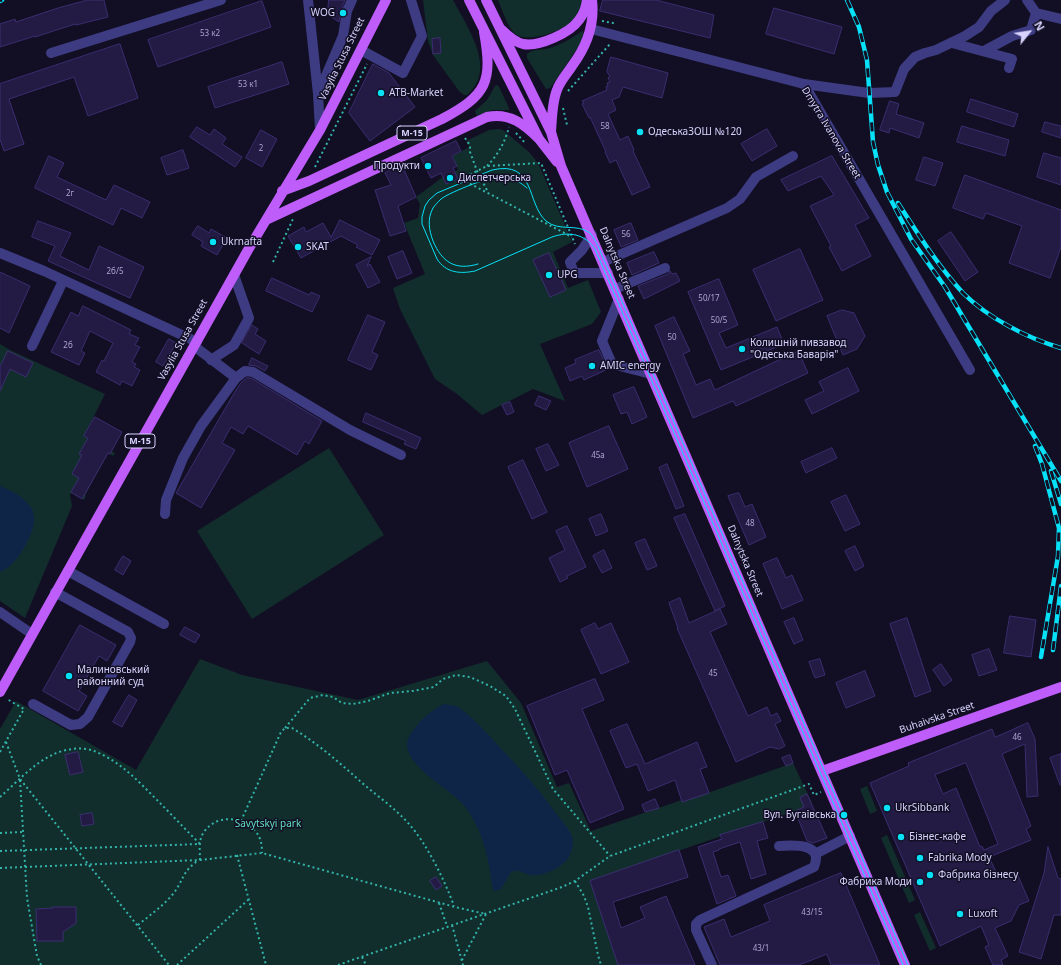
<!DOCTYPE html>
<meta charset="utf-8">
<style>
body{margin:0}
#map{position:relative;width:1061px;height:965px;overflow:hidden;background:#120f24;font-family:"Noto Sans",sans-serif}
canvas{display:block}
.north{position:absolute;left:1009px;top:12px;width:40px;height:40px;-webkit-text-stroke:3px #120f24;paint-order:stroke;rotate:60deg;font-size:11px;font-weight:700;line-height:16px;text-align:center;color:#d7d3fe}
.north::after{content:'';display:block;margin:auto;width:14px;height:18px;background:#d7d3fe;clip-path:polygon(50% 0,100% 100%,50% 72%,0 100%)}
</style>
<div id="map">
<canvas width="1061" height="965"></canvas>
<div class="north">N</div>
</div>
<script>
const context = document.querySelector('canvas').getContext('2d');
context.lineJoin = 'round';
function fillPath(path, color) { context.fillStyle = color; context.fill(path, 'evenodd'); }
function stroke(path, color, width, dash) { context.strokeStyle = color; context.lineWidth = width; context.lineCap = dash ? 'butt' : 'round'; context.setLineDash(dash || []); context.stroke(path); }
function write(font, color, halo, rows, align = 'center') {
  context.font = font + ' "Noto Sans",sans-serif'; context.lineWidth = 3; context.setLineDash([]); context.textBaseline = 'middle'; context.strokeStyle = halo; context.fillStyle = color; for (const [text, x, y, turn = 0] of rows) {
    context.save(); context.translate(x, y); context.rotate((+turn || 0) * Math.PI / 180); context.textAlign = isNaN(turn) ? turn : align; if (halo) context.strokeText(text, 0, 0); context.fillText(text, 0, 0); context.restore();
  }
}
fillPath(new Path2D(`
 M423,0H453C467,27 498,69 467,95H464L459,91L433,55L428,41Z
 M498,0H582C581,5 581,10 578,15C570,29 532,43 517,35C509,31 502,9 498,0Z
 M582,31H583L584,34L581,43L553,84L550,88L546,89L527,58V54C533,49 539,50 546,49C559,46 571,39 582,31Z
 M497,85L499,87L509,108V110H492L477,116L475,111L487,100L495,86Z
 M499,129L503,130L529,152L534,158L539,165L572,242L553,252L568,288L588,280L601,312L592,324L540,344L565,401L533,389L482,415L457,394L435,379L400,309L393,288L425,274L404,223L418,218L420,204L416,197L443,177L458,170L453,156L469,147L466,141L489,130Z
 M0,344L10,350L105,394L84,436L115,453L113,456L108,453L85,495L86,496L84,500L71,493L70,495L72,506L25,618L0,601Z
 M329,448L384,535L252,619L197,531Z
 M200,659L242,675L358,700L487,661L521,703L557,787L569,783L591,831L682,800V802L793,763L812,803L795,811L590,881L618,965H0V729L16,701L136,770Z
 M867,786L877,811L870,814L860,789Z
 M887,835L915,900L909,903L881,838Z
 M920,912L936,948L930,951L914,915Z`), '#122e2c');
fillPath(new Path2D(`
 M0,486C36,501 44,516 22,551C17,559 10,568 0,572Z
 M444,704C450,705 456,705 461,709C473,718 484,730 494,741C516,764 537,787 555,812C561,820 571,830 573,840C574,846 570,856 567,860C559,869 542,877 531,875C522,874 522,868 511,872L501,889L495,891L493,889C491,883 491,877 490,871C487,854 482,834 473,819C470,813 465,806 461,802C447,788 409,767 407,746C406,740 411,733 414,729C422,718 432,710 444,704Z`), '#0f2548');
const building = new Path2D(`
 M88,0H104L108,17L76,25L75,24L35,37V36L0,47V24L15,19L16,22L58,8Z
 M329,0H345L341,10L339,22L330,16L328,10Z
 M603,0H656L714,15L710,38L600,11Z
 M262,1L271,27L158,67L148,40Z
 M774,8L842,27L834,54L766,34Z
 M440,38L441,53L433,54L432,39Z
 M120,44L138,98L88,116L74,77L9,99L24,144L4,151L0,139V84Z
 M611,57L668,73L662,98L623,87L619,97L612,100L616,110L608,114L620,140L628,136L634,150L633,151L650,187L632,195L616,160L610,163L605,152H606L590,117L589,118L582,104L584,103L582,101L607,90L606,87L608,86L607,83L610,82L608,78L610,76L607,72Z
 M282,62L289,84L215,108L208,87Z
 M373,64L389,73L415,107L370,141L349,113Z
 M971,99L1018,114L1014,127L967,112Z
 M890,101L899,104L896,114L924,123L919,138L890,128L889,133L880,130Z
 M1045,122L1061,126V138L1042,132Z
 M962,126L1009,140L1005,156L957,142Z
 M197,127L210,135L214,129L226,138L222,144L242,157L235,167L190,137Z
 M767,129L777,146L752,161L741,144Z
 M261,130L277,139L262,167L246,158Z
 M456,141L461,151L452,156L457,166L453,168L458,179L446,184L441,173L431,178L421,158Z
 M183,150L189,168L167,175L161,158Z
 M1044,153L1061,158V185L1037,177Z
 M49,156L64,163L57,177L106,200L114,185L150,202L142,218L121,208L113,225L35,188Z
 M832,156L869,218L855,225L871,256L842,271L829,247L831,246L810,206L834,195L821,176L788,191L781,180Z
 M924,157L943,163L935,186L916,180Z
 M402,165L416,197L398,206L406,231L390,236L375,190L391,185L385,173Z
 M965,175L1061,210V247L1050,278L1009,263L1022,226L986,213L983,219L953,208Z
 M340,220L380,240L372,255L356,247L358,245L341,236L301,258L288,236L304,227L306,232L323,223L331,237Z
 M38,221L71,233L60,256L89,270L99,246L144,267L130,298L48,261L55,246L32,237Z
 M631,223L638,240L621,247L614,230Z
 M198,226L209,233L211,229L227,238L217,255L201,246L203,242L192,235Z
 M951,232L978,272L965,281L938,241Z
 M800,249L823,300L776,321L753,270Z
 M403,251L412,273L397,279L388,257Z
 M654,252L659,263L632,275L627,263Z
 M549,253L566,290L550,297L533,260Z
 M371,257L367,266L370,264L380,282L368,288L356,265Z
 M670,271L672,274L676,273L680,281L644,299L638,286L668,274Z
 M0,272L30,286L9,333L0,328Z
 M272,278L309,295L311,292L320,296L312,312L266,291Z
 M719,279L738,325L719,333L726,348L777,327L784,344L721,370L688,292Z
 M83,306L131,330L129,334L139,338L135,345L140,347L132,362L136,364L134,367L140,370L132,386L122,381L120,385L96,372L102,360L104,361L113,343L90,331L81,351L85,353L79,365L51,352L71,312L78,316Z
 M842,310L854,313L865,336L857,349L843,355L827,316Z
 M368,315L385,322L372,352L378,355L371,370L348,360Z
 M674,317L690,351L683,354L696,385L710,379L715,390L798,351L808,373L736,406L733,401L693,418L655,326Z
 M252,325L258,329L255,334L266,341L259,354L242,343Z
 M169,339L176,343L163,366L156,362Z
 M599,350L608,369L584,380L582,376L570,381L565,368L576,363L575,360Z
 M8,351L33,363L26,377L10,369L0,391V367Z
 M252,358L268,366L265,371L256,366L249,365Z
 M848,368L859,391L812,414L805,400L824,391L819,382Z
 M247,378H251L322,421L309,444L305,441L297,455L248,426L243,434L231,427L222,443L235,450L201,508L176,493L236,390L241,383Z
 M634,387L647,417L632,424L627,412L621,414L613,395Z
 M539,396L551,401L546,410L535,405Z
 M510,402L514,412L507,415L502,405Z
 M366,413L421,438L416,449L404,444L406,441L363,422Z
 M95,417L122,432L110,454L108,453L82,499L71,492L79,478L72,474L82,455L79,454L88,438L84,436Z
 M609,426L628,469L587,487L569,443Z
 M548,444L559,465L546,471L536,449Z
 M832,448L837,458L806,473L801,462Z
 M523,460L547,512L532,519L508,467Z
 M667,464L684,506L676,509L659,468Z
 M739,493L745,507L752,504L766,537L749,545L728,496Z
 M846,495L860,524L845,531L831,502Z
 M601,514L608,531L596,536L589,519Z
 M685,514L725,606L715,611L674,518Z
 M567,526L586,567L567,576L568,578L560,582L549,558L565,550L556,531Z
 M645,539L657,566L647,570L635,543Z
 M855,546L864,566L855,571L845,551Z
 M604,550L612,568L602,573L593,556Z
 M123,556L131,561L123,575L115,570Z
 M777,558L786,578L792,575L803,600L782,609L763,564Z
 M680,598L689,623L720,609L727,624L710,632L748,716L767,707L771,716L777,713L781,721L775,724L785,746L779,749L770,747L736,762L677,628H678L669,603Z
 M1010,616L1036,620L1031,657L1004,653Z
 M794,618L803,640L794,644L784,622Z
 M907,618L931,691L915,697L890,624Z
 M595,623L598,629L611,623L629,662L601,674L581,630Z
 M80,625L116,645L107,661L99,656L79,691L87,696L78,711L43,691Z
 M185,627L200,635L195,643L180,635Z
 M989,649L997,670L979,676L972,655Z
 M820,659L825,675L815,678L809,662Z
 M941,664L952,680L944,686L933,670Z
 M865,671L875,696L846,708L836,683Z
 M595,679L604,700L582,709L624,809L590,823L567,770L555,775L527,706Z
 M129,695L137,700L122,727L113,722Z
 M1028,723L1035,739L1038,796L1027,797L1025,744L1002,754L1031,826L1026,829L1031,840L989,857L999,878L1016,871L1029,901L1019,905L1011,921L995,928L1008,956L1001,960L1003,965H993L985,947L989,945L981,926L940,946L870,783L909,766L908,763L992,729L995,737ZM966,763L998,844L984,850L982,846L980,847L956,788L943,794L935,775Z
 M627,724L645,764L697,742L707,767L700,769L709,793L682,802L675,780L648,791L637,764L626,768L610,731Z
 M78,752L83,772L70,775L65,755Z
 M1061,754V785H1060L1050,758Z
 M790,755L793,763L786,766L782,758Z
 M807,794L827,838L813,843L807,841L795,811L804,807L800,798Z
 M655,799L659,808L645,812L642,805Z
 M92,813L94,824L82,826L80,815Z
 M763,822L768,838L757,841L766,874L751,879L740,842L719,849V850L713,852L721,877L728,875L736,896L717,904L698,847L722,839L720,835Z
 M1048,847L1058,878L1061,879V915H1054L1041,959L1019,952L1044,873Z
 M679,850L688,877L613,902L621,928L645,918L640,907L666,896L695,965H618L590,881Z
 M841,873L880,965H831L827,954L799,965H720L704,927L724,919L731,937L770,921L764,905Z
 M436,877L442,886L436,890L430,881Z
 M53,907H76V923L63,932V941H37L36,909L53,908Z`);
fillPath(building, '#231b44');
stroke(building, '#3a2e70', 1);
stroke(new Path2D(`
 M602,21L613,23V26
 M568,91L610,44
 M563,108L567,125
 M516,133L526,144
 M465,138L468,142L470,147V152L477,171L488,192
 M487,166C498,155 505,142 509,127
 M315,167L367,64
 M461,179L487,166L541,163L575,244
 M461,179L572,237
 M273,262L293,219
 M285,728L310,698L323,695L333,697L342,703L353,704L368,701L390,693L413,691L434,687L443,679L456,675L470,677L490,686L506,696L515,709L553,789L610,856
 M6,742L20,779L169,965
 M0,752L24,709L7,699
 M20,780L27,898L37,956L41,965
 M0,797C16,783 33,764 52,755C64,749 82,746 94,751C120,761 138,781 157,800C171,814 185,829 200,844
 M241,821L281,732L285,728H292C317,743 339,762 361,782C377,796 395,808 409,824C427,844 445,881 454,906
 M0,833L23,832
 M0,851L200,844
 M237,855L266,965
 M200,860C200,851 198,840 204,832C216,814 243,816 256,832C261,838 262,845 262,853
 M0,868L200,860L262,853L455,907L486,914L462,960
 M575,881L584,896L588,907L598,955L601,965
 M439,903L447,926
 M138,925C150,915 163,906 173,894C184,880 182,871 199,860
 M452,925L463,965
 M362,957L366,965
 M177,965L248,900
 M338,965L562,887L575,881L610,856L809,784L814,795L821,792`), '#32b3aa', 2, [2, 3]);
stroke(new Path2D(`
 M308,0L318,94L320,130
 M1027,0L1036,13L1061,19
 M591,29L804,84L869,93L895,92L904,69L915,57L925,53L936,50L965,36L979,27L991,11L1005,0
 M952,43L1012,59L1009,68
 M361,50L403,73L422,36L411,0
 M984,51L1012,36L1031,30L1036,13
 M51,53L221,0
 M804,84L970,370
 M319,92L343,36L347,11L352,0
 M592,235L582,250L570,262L574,273H608
 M0,253L44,271L197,342
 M603,262L727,208L740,199L756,177L793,156
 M615,289L665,268
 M619,299L602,341L612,364L651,374
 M32,346L63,281
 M194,346L236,378
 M211,360L234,345L249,318L234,275
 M165,514L166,500L183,458L201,426L236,378L245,371L253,372L350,430L401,455
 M68,571L164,624
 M0,612L32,634
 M33,704L71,725L80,724L88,717L130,642L131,638L128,632L55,592
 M815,854L850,836
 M712,965L696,930V924L700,920L814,867C824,843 794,845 779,846`), '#3d3b82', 10);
stroke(new Path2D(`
 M469,0L539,139L557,162
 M486,0L551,132L561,166L905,965
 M502,30C508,36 515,42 523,44C539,47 570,33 579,20C584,14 586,8 587,0
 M551,132C552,119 552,102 557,90C560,81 567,74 572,66C587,46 595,25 592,0
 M282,191L309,181L442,119C487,95 493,82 484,32
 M266,220L487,117C510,112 525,125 539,139
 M0,692L248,250L320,130L386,0
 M822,771L1061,687`), '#bf5dfb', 10);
stroke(new Path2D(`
 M478,264C455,271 442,262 433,241C429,230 427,219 433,208C435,205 438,202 441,199C450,192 495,174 506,176C514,178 521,183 527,188
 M903,965L595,249C585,234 569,231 552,237L475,271C460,274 446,273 437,259L422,224V217L425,206L429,200L437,193L492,170C536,160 526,203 546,221C559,232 577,223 590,233C593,236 596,242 598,246L908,965`), '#06e1f7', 1);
const rail = new Path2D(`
 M847,0L859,27L867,60L873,142L878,165L887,192L911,239L945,287L1061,481
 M0,1L2,0
 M898,203C918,234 938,266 963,293C988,318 1027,338 1061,348
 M1035,446L1042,464L1059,528L1058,556L1041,657
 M1051,471L1061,504
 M1053,650L1061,586`);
stroke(rail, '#06e1f7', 4.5);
stroke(rail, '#120f24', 3, [9]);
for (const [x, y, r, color] of [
 [343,13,4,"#06e1f7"],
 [381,93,4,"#06e1f7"],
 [640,132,4,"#06e1f7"],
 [428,166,4,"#06e1f7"],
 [450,178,4,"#06e1f7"],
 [213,242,4,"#06e1f7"],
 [298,247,4,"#06e1f7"],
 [549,275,4,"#06e1f7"],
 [742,349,4,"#06e1f7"],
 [592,366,4,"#06e1f7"],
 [69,676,4,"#06e1f7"],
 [887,808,4,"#06e1f7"],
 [844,815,4,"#06e1f7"],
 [901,837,4,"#06e1f7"],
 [920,858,4,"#06e1f7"],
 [930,875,4,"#06e1f7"],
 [920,882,4,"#06e1f7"],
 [960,914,4,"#06e1f7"]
]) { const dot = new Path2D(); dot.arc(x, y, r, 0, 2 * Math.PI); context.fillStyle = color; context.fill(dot); stroke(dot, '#120f24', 1.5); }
write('8px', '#aaa5d0', null, [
 ["53 к2",210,34],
 ["53 к1",248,85],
 ["58",605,127],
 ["2",261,149],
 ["2г",70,194],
 ["56",626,235],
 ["2б/5",115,272],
 ["50/17",709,299],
 ["50/5",719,321],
 ["50",672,338],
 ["2б",68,346],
 ["45а",598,456],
 ["48",750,524],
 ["45",713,674],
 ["46",1017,738],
 ["43/15",812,913],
 ["43/1",761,949]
]);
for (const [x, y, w] of [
 [412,133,30],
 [140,441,30]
]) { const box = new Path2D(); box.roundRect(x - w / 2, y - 7, w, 14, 3); context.fillStyle = '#120f24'; context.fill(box); stroke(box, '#d7d3fe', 1); }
write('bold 9px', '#d7d3fe', null, [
 ["М-15",412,133],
 ["М-15",140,441]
]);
write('10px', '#d7d3fe', '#120f24', [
 ["WOG",335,13,"right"],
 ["ATB-Market",389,93],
 ["ОдеськаЗОШ №120",648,132],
 ["Продукти",420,166,"right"],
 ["Диспетчерська",458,178],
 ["Ukrnafta",221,242],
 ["SKAT",306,247],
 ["UPG",557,275],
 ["Колишній пивзавод",750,343],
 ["\"Одеська Баварія\"",750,355],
 ["AMIC energy",600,366],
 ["Малиновський",77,670],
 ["районний суд",77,682],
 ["UkrSibbank",895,808],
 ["Вул. Бугаївська",836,815,"right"],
 ["Бізнес-кафе",909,837],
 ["Fabrika Mody",928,858],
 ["Фабрика бізнесу",938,875],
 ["Фабрика Моди",912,882,"right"],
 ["Luxoft",968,914]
], 'left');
write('10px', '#d7d3fe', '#120f24', [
 ["Vasylia Stusa Street",342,59,-64],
 ["Dmytra Ivanova Street",831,133,59],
 ["Dalnytska Street",617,263,67],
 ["Vasylia Stusa Street",183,340,-61],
 ["Dalnytska Street",745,561,67],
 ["Buhaivska Street",937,718,-19]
]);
write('10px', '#60ddbc', '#120f24', [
 ["Savytskyi park",268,824]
]);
</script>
